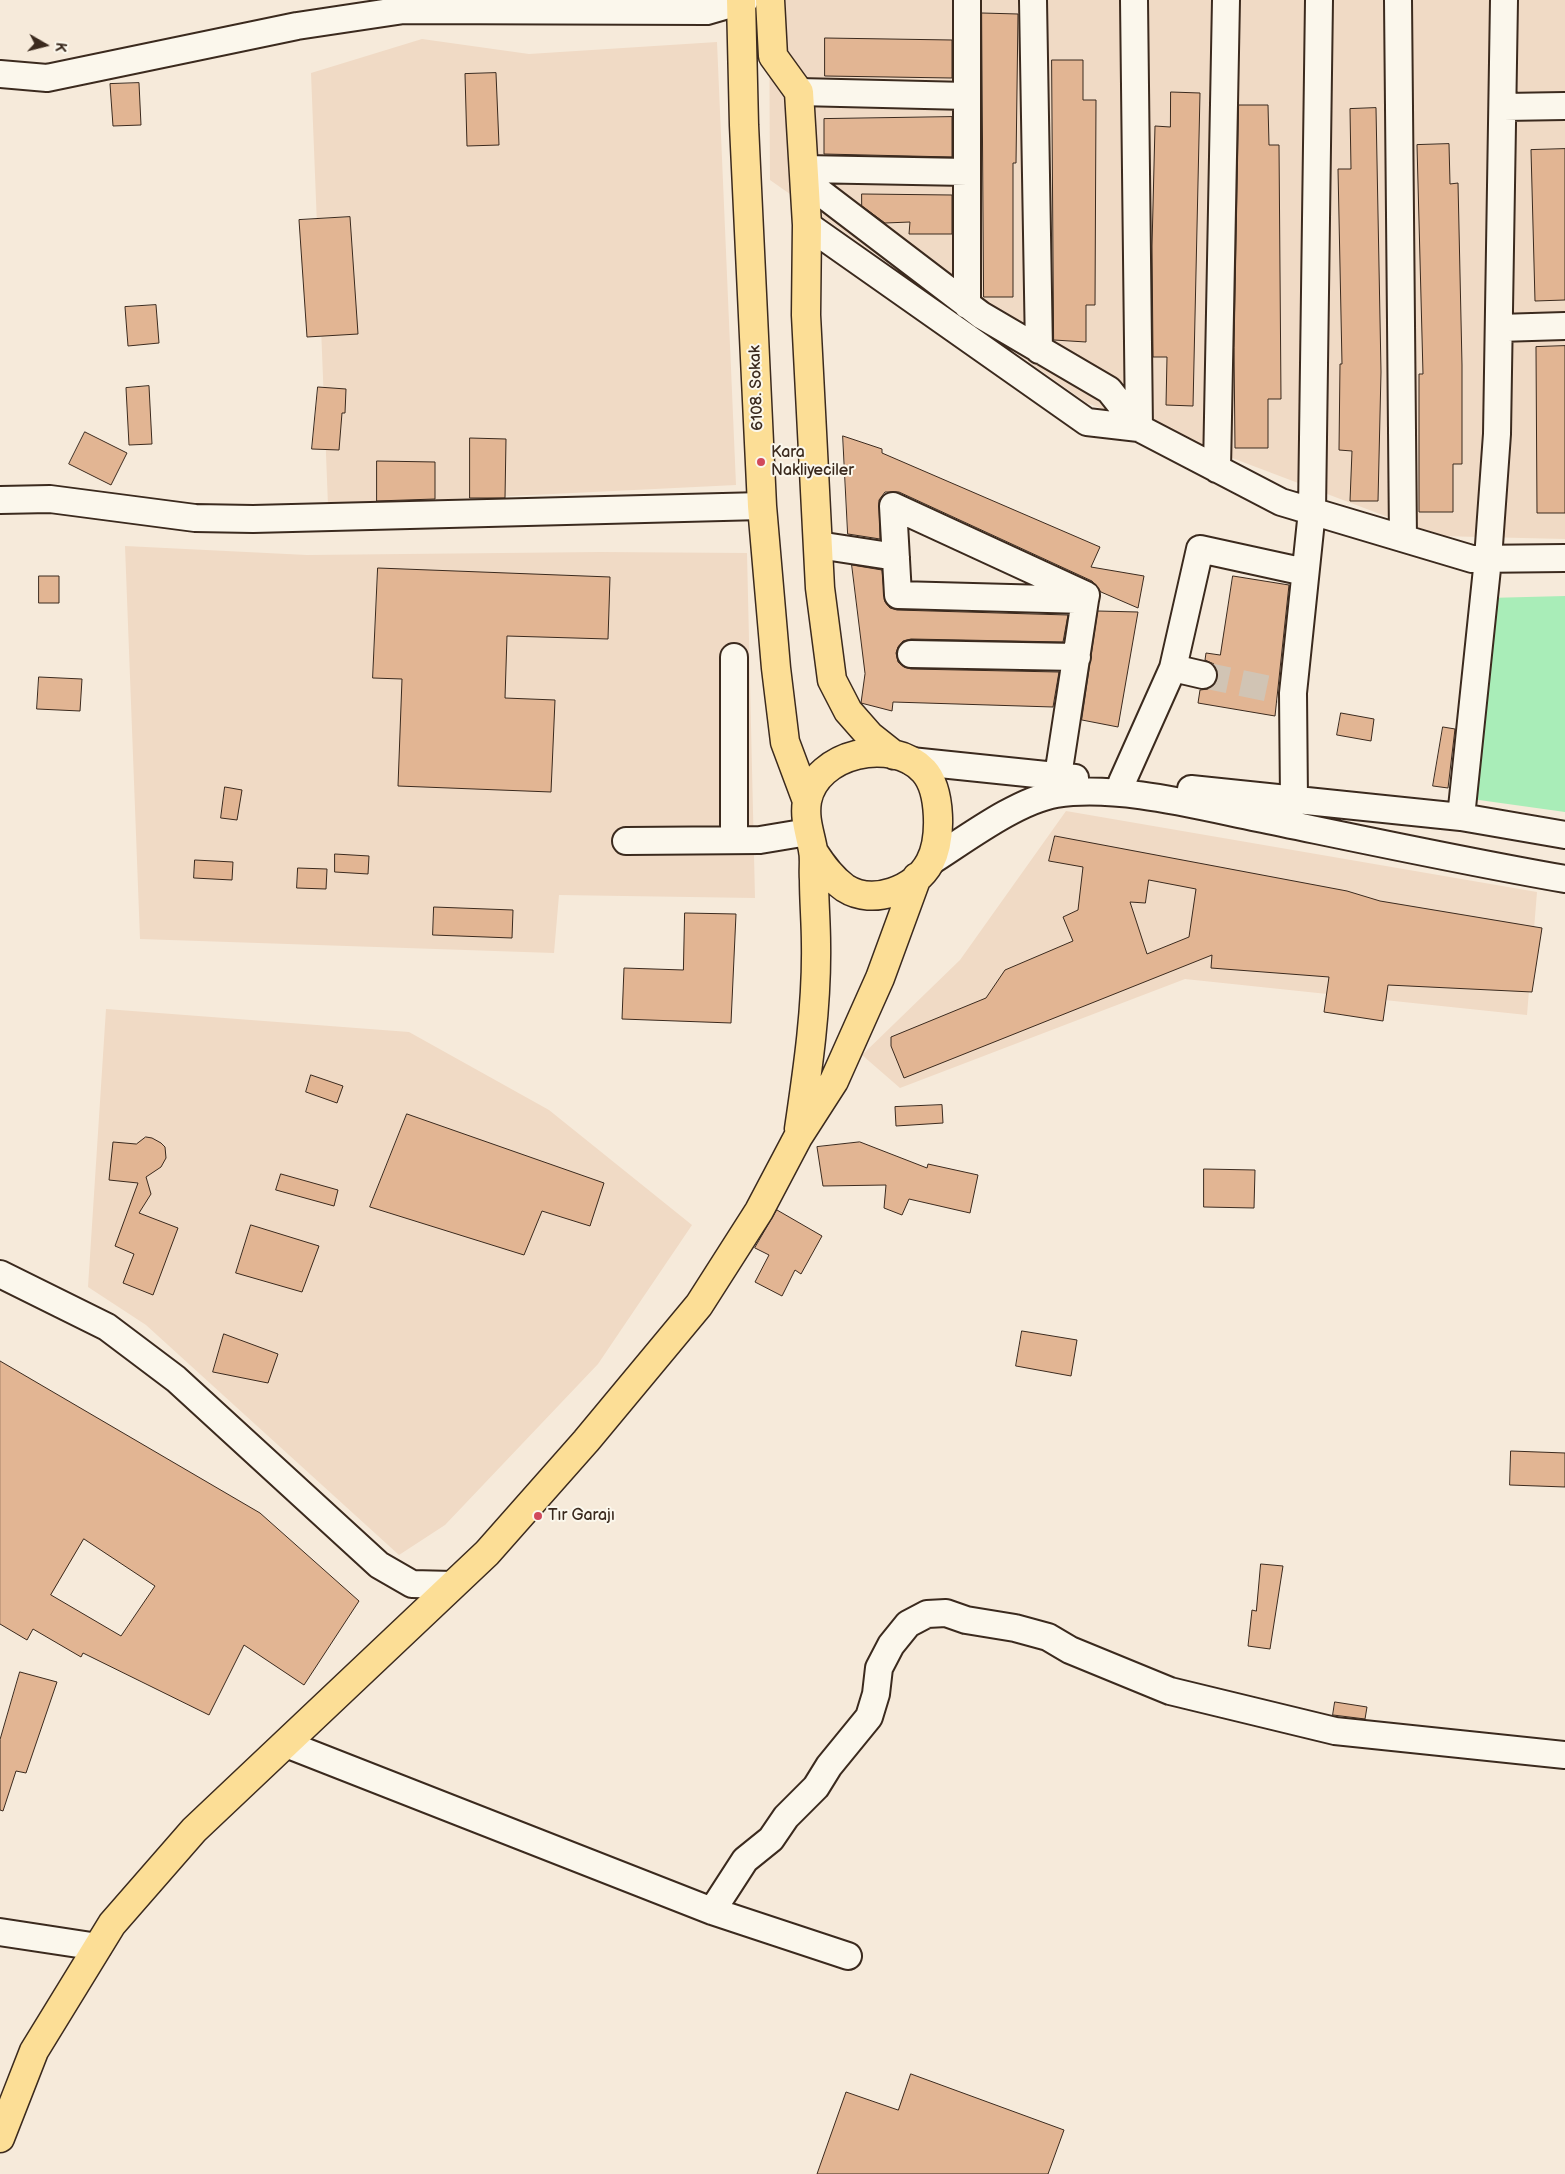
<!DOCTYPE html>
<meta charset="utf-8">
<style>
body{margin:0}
#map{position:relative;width:1565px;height:2174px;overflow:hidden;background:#f6eada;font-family:"Balsamiq Sans",sans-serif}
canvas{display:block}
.north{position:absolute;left:20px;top:20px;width:50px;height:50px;-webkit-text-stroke:4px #fbf7ec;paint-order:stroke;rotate:98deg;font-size:14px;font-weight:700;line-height:20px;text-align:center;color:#3b2a1e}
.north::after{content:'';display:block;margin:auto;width:18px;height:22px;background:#3b2a1e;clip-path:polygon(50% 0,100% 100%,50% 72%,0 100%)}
</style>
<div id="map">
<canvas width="1565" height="2174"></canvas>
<div class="north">K</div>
</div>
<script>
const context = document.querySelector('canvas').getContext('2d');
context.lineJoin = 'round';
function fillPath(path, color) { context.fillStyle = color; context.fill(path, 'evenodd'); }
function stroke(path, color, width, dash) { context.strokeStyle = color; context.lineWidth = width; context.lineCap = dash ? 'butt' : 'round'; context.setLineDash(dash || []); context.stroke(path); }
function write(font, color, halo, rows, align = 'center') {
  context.font = font + ' "Balsamiq Sans",sans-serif'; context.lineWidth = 4; context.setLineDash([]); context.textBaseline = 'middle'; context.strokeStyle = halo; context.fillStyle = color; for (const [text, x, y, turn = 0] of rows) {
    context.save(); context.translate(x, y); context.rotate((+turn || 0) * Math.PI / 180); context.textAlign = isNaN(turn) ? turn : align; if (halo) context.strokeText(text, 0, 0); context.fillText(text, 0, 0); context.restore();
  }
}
fillPath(new Path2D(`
 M769,0H1565V539L1438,536L1087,403L770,180Z
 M422,39L529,54L717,42L736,485L328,505L311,73Z
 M125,546L307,555L600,552L747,553L755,898L559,895L554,953L140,939Z
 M1066,811L1537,892L1527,1015L1185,979L900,1088L862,1055L960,960Z
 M106,1009L409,1032L549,1110L692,1225L598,1364L445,1525L399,1555L146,1325L88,1287Z`), '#f0dac5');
fillPath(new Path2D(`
 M1565,596V812L1472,799L1488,598Z`), '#a9edb8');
const building = new Path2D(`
 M982,13L1018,14L1016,163H1013V297H984Z
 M825,38L952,40V78L825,76Z
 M1052,60H1083V100H1096L1095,305H1086V342L1054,340Z
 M496,73L499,145L467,146L465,74Z
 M139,83L141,125L113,126L110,84Z
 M1171,92L1200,93L1193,406L1166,405L1167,357H1153L1152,246L1155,126L1170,127Z
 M1239,105H1268L1269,145H1279L1281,399H1268V448H1235L1234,348Z
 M1376,108L1381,372L1378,501H1350L1352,451L1339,450L1340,364H1342L1338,169H1351L1350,109Z
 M952,117V157L824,154V119Z
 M1449,144L1450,184L1458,183L1462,365V464H1453V512H1419V374H1423L1417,145Z
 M1565,149V300L1535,301L1531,150Z
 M862,194L952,195V234H909L910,222L885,223L862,206Z
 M350,217L358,334L307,337L299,220Z
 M156,305L159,343L128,346L125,307Z
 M1565,346V513H1537L1536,347Z
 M149,386L152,444L129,445L126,388Z
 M318,387L346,389L345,413H342L339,450L312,449Z
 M85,432L127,453L111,485L69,464Z
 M843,436L882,449V453L1100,547L1091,567L1144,576L1138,608L1101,592L1092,581L899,492H885L879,500L880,539L848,534Z
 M470,438L506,439L505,498H470Z
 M377,461L435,462V499L377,501Z
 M852,565L882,570L885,602L890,608L897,610L1068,615L1063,642L911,639L903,641L898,647L896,653L898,662L904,667L911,669L1059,672L1053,707L893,702L892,711L861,703L865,674Z
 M378,568L610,577L608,639L507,636L505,698L555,700L551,792L398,786L402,679L373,678Z
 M39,576H59V603H39Z
 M1233,576L1289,585L1275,716L1198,703L1200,690L1208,689L1214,685L1217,679V671L1214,664L1205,660L1206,653L1220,655Z
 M1098,611L1138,612L1118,727L1082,720Z
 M39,677L82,679L80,711L37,709Z
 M1341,713L1374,719L1371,741L1337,735Z
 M1443,727L1455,729L1448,788L1433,786Z
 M225,787L242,790L237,820L221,818Z
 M1055,836L1347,891L1380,901L1542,928L1532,992L1388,985L1383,1021L1324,1012L1329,977L1211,968L1212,955L904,1078L891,1046V1037L986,998L1005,970L1073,941L1063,917L1078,910L1083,867L1049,861ZM1149,880L1196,889L1189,937L1147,954L1130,902L1145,903Z
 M335,854L369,856L368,874L335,872Z
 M195,860L233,862L232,880L194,878Z
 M298,868L327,869L326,889L297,888Z
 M434,907L513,910L512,938L433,935Z
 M685,913L736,914L731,1023L622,1019L624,968L683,970Z
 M311,1075L343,1086L337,1103L306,1092Z
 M942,1105L943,1123L896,1126L895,1107Z
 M407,1114L604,1183L590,1226L542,1211L524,1255L370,1207Z
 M146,1137L152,1138L161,1143L165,1147L166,1158L161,1167L146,1177L151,1194L139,1213L178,1228L153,1295L123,1283L134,1254L115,1246L138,1183L109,1180L113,1142L136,1144Z
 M860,1142L927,1168L928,1164L978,1175L970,1213L909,1199L902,1215L884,1208L886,1185L823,1186L817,1147Z
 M1204,1169L1255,1170L1254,1208L1204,1207Z
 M281,1174L338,1190L334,1206L276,1190Z
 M777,1210L822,1236L801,1274L795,1270L782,1296L755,1282L769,1255L755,1248Z
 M251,1225L319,1246L302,1292L236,1273Z
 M1022,1331L1077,1340L1071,1376L1016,1366Z
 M224,1334L278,1354L268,1383L213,1372Z
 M0,1361L260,1513L359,1601L304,1685L244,1645L209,1715L83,1653L81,1657L33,1629L27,1640L0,1624ZM84,1539L155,1586L121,1636L51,1595Z
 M1511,1451L1565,1453V1487L1510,1485Z
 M1261,1564L1283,1566L1270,1649L1248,1646L1252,1610L1256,1611Z
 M20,1672L57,1682L26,1773L16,1771L3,1811L0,1810V1740Z
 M1335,1702L1367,1707L1365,1719L1333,1715Z
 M911,2074L1064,2130L1048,2174H817L846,2092L898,2110Z`);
fillPath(building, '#e2b593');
stroke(building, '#3b2a1e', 1);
stroke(new Path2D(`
 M1203,675L1280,691`), '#d1c4b4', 26, [26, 13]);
const minor = new Path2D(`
 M1033,0L1039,350
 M1134,0L1139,428
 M1398,0L1403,538
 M0,74L47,78L297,26L404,10L707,11L745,0
 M799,92L967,96
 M1504,107L1565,106
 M804,169L967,172
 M804,180L981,315L1109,390L1139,428
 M807,225L1087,422L1139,428L1281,502L1472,559L1565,558
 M967,305V0
 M1499,328L1565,326
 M1217,469L1226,0
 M0,500L50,499L195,518L253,519L762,506
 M818,545L896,557
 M911,654L1077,657
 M734,657V840
 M1173,668L1200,549L1305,572
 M911,761L1075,778
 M1058,776L1085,600L1086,595L893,506L898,595L1085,600
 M1122,782L1173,668L1203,675
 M1191,789L1461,817L1565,835
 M1294,800L1293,693L1312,511L1319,0
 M1461,817L1488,559L1497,434L1504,0
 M626,841L760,840L808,832
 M930,862C965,840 1016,801 1056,794C1116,784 1199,806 1258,818C1360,839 1462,861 1565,879
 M0,1274L107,1327L176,1379L379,1565L412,1584L453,1585
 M286,1744L712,1911L848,1956
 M712,1911L745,1860L771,1839L786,1817L816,1787L829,1766L869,1717L876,1694L879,1668L891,1645L908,1624L927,1614L946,1613L966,1620L1015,1628L1048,1637L1070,1650L1170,1691L1335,1731L1565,1755
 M0,1932L98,1947`);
const major = new Path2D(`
 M741,0L744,125L762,506L776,668L785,742L807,801
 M770,0L773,56L799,92L807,225L806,315L820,588L832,680L848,711L870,736L894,755
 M799,1129C808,1068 817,1006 816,944C816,923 814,901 814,880C813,870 815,859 813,850C810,833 804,819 807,801C816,753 892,736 924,771C941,790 942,839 930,862C915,890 873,906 845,888C831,878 822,865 813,851
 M0,2138L34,2051L112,1924L194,1830L487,1553L586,1441L699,1305L759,1211L798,1137L834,1081L880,978L917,877`);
stroke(minor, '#3b2a1e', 30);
stroke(major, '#3b2a1e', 31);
stroke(minor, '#fbf7ec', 26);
stroke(major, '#fcde96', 28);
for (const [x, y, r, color] of [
 [761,462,5,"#d1495b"],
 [538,1516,5,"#d1495b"]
]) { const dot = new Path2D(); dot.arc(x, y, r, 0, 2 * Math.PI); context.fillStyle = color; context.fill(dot); stroke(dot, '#fbf7ec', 2); }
write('16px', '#3b2a1e', '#fbf7ec', [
 ["6108. Sokak",757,388,-92]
]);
write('16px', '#3b2a1e', '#fbf7ec', [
 ["Kara",771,453],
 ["Nakliyeciler",771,471],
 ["Tır Garajı",548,1516]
], 'left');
</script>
